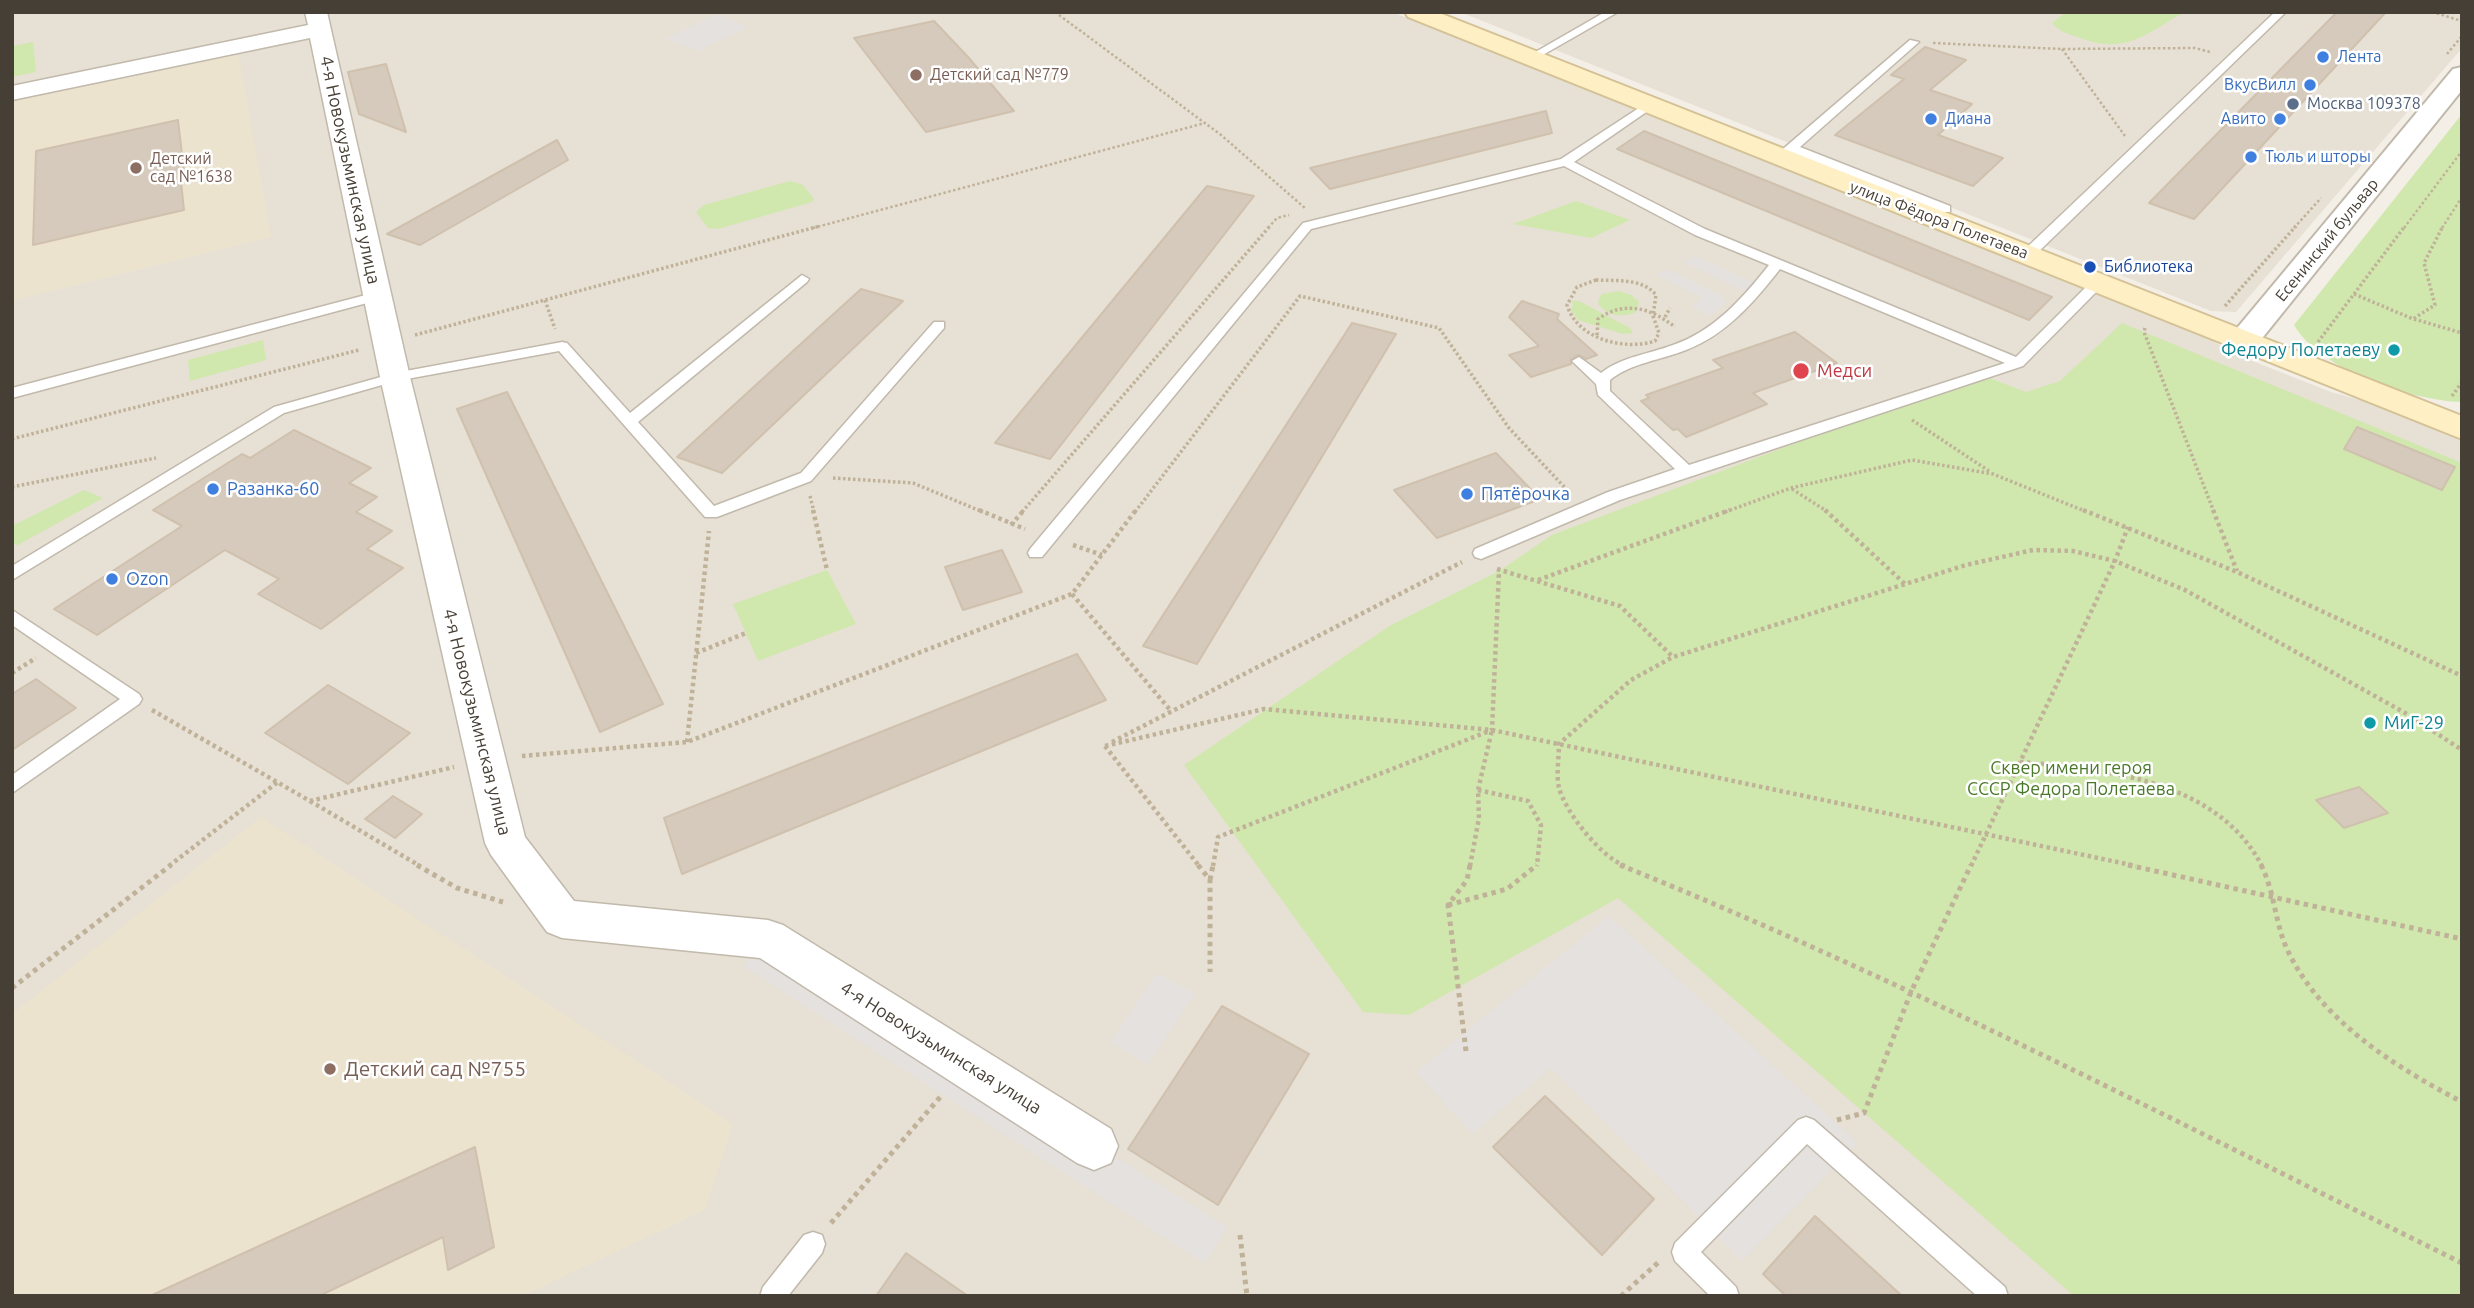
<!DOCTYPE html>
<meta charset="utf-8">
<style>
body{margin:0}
#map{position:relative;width:2474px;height:1308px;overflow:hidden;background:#f3efe6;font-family:Ubuntu,sans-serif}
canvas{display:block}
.frame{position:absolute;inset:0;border:14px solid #463f35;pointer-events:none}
</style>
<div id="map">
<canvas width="2474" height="1308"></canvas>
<div class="frame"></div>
</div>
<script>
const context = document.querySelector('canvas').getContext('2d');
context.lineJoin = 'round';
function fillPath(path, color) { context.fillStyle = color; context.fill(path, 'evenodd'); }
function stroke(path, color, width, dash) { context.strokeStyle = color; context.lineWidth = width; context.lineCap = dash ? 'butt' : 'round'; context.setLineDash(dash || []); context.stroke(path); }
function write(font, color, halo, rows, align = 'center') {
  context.font = font + ' Ubuntu,sans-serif'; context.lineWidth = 5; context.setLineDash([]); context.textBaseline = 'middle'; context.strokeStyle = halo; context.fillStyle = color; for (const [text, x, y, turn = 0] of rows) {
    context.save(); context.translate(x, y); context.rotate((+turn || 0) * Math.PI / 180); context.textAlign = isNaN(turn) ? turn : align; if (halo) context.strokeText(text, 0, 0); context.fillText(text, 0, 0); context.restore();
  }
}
fillPath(new Path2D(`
 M12,12H1392L2202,335L2237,355L2331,392L2371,403L2462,441V1296H12Z
 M1460,12H2462V48L2236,312L2211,311Z`), '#e7e0d4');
fillPath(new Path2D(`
 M238,53L271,237L12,301V98Z
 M261,817L733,1124L705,1210L522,1296H12V1014Z`), '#ece3cf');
fillPath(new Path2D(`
 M2066,12H2185C2145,34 2126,55 2080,38C2069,34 2059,32 2052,23Z
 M33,42L36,72L12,77V46Z
 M2462,114V402C2412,401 2319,369 2294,325Z
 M790,181L803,185L814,199L812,202L718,229L708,228L696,212L704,205Z
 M1576,201L1630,220L1591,238L1513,224Z
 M1619,291L1631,295L1639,302L1636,312C1622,318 1608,316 1599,305L1598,301L1602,294Z
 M1572,301H1579L1630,328L1633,333L1623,334L1578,320L1570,309L1573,306Z
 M2122,323L2462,463V1296H2074L1618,898L1409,1015L1363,1012L1184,765L1391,625L1499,571L1552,535L1979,374L2026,392L2060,381Z
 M263,340L266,360L190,381L188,360Z
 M84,490L103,498L18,545L12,544V526Z
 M827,570L856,624L758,661L733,604Z`), '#d0e8ae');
fillPath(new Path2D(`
 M716,14L749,27L698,51L665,39Z
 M1696,256L1757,284L1746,292L1683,262Z
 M1667,269L1721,295L1727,303L1710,316L1691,307L1702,298L1656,275Z
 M1609,916L1858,1143L1742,1261L1551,1068L1472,1134L1416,1072Z
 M768,939L1227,1227L1205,1264L743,966Z
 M1157,973L1195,993L1148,1065L1110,1042Z`), '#e4e1de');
const building = new Path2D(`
 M2337,12H2386L2194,219L2149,203Z
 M934,21L968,57L1014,111L926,132L854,38Z
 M1925,47L1966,60L1930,90L1972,104L1938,135L2003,158L1973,186L1835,135L1904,79L1891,75Z
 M386,64L406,132L359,114L348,72Z
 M1546,111L1552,133L1330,189L1310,168Z
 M178,120L184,171L180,172L184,210L33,245L36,151Z
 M1644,131L2052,297L2029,320L1617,149Z
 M557,140L568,160L420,245L387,234Z
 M1207,186L1254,196L1050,459L995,443Z
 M861,289L903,301L722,473L677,457Z
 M1522,301L1559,314L1557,319L1597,355L1586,359L1578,355L1571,359V364L1531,377L1509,355L1539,346L1509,317Z
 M1352,323L1396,334L1197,664L1143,646Z
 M1795,332L1837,363L1753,393L1767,404L1686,437L1678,429L1673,430L1641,401L1649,398L1646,395L1723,368L1713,360Z
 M507,392L663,704L600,732L457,409Z
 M2357,427L2455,467L2442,490L2344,449Z
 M294,430L371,468L349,483L377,497L356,512L392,531L367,549L403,568L321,629L258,594L279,579L225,550L97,635L54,609L182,526L153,510L242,454L250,458Z
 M1496,453L1540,499L1437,538L1394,490Z
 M1002,550L1022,592L963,610L945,567Z
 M1077,654L1106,700L682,874L664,818Z
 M36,679L76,708L12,750V694Z
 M328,685L410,733L348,784L265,733Z
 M2359,787L2388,813L2344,828L2316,800Z
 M393,796L422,814L395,838L365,819Z
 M1222,1006L1309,1054L1218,1205L1128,1149Z
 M1545,1096L1654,1199L1602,1255L1493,1147Z
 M475,1147L494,1247L448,1270L443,1237L319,1296H150Z
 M1815,1216L1902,1296H1786L1763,1274Z
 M906,1253L968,1296H876Z`);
fillPath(building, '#d5cabb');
stroke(building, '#d0c1ae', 2);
const service = new Path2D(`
 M1605,12H1618L1534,60L1525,58Z
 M2275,12H2286L2032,258H2022V252Z
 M1910,40L1919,42L1800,147L1950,206V212H1942L1793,153L1784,161H1776V155Z
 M1645,104L1655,106L1574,162L1705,229L2016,357L2093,280H2103L2105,283L2023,366L1620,500L1481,559L1475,557L1473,553L1475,549L1608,492L1675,469L1598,395L1596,384L1572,361L1579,357L1601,373C1621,357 1649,354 1673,345C1714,331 1743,298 1769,265L1695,235L1564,166L1311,229L1042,557H1030L1028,553L1030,549L1303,223L1561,159ZM1780,269L2005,363L1689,465L1610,391V380C1631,363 1661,360 1686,350C1726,335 1754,302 1780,269Z
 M802,275L809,279L807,282L638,422L714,506L801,473L934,322H944V328L811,481L717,517H705L559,351L396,381L284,413L12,580V566L274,407L395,373L562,342L567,343L630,413Z
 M377,292L384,296L382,299L12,398V388Z
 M12,610L139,694L142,699L139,704L12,793V775L120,699L12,625Z
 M1806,1117L1814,1120L2005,1287L2008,1296H1977L1807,1144L1701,1252L1736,1287L1739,1296H1710L1675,1261L1672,1252L1675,1243L1798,1120Z
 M813,1232L822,1235L825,1244L822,1253L788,1296H760L763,1287L804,1235Z`);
const minor = new Path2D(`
 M305,12H327L410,377L525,837L574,901L768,920L783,925L1111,1129L1118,1146L1111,1163L1094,1170L1077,1163L760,958L562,938L547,932L491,855L485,843L380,377L310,38L12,100V86L308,25Z`);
const tertiary = new Path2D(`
 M2462,67V90L2255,347L2244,349L2233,347L2229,340L2233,333L2453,69Z`);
const secondary = new Path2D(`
 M1405,12H1437L2462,416V439L1408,17Z`);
stroke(service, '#c1b9ab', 3);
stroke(minor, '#c1b9ab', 3);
stroke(tertiary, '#c1b9ab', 4);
stroke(secondary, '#d4c195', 4);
stroke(new Path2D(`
 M1055,12L1221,135L1305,208
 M2432,12L2462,21
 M1933,43L2061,49L2195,48L2210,52
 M2062,49L2125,136
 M2447,54L2462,36
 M813,228L1205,123
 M1268,228L1277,218L1289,215
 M2294,228L2321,198
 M2404,228L2462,151
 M2442,228L2462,197`), '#c0b199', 2.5, [2.5, 2.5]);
stroke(new Path2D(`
 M1596,280C1617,281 1642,278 1656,295L1653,316L1659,333L1655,341C1624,351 1577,339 1567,305L1577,287Z
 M2354,294L2413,319L2435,305L2424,263L2443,226
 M545,300L555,329
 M2225,306L2296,226
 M1665,317L1670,308
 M2414,319L2462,333
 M2145,328L2144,332L2214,512
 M415,335L820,226
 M1597,335L1598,319C1625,300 1651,308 1675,327
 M2318,342L2405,226
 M2452,396L2462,382
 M1912,420L1989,471
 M12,439L359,350
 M833,478L913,483L983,512
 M12,487L156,458
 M1792,489L1828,512
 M810,496L814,512
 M1022,512L1270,226
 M1135,512L1300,296L1439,328L1509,428L1570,493
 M1725,512L1791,488L1912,460L1993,474L2087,512`), '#c0b199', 3.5, [2.5, 2.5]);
stroke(new Path2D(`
 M813,510L827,570
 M979,510L1025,529
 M1825,510L1905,584
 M2083,510L2237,572L2462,676
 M2213,510L2237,571
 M1011,525L1024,510
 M1073,545L1102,555
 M1497,569L1620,606L1673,657
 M1538,580L1730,510
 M1072,594L1171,711
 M696,653L746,633
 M12,673L36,658
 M152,710L310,801L454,767
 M687,742L709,531
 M1112,742L1462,562
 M1105,746L1264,709L1492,730L2136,866
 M1105,746L1199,866
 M522,756L687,742L1072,594L1136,510
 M2020,762C2106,769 2217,780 2262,866
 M1478,790L1528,801L1541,825L1537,866
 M310,801L420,866
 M169,866L279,781
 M1213,866L1218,837L1492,730L1499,571
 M1470,866L1479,818L1478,790L1492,730
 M1625,866C1601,857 1566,813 1559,788C1556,775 1559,757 1559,744L1631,680L1673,657L1966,565L2033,550L2073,551L2115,561L2185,590L2407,714L2462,750
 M1971,866L2115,561L2128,527`), '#c0b199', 4.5, [3.5, 3.5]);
stroke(new Path2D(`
 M417,865L457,888L503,902
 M1198,865L1210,880V972
 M1620,865C1908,981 2184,1126 2462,1263
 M2128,865L2462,939
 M2261,865C2274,890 2275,921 2286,947C2319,1020 2394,1066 2462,1102
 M1210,880L1213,865
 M1448,905L1507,889L1537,865
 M12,988L171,865
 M1466,1051L1448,905L1467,880L1470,865
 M1837,1120L1864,1113L1911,992L1971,865
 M831,1223L942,1095
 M1240,1235L1247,1296
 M1621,1296L1660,1261`), '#c0b199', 5, [4.5, 4.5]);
fillPath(service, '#fff');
fillPath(minor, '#fff');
fillPath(tertiary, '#fff');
fillPath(secondary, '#ffefc4');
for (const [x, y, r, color] of [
 [2323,57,7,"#3f7fe0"],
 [916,75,7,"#8d6e63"],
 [2310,85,7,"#3f7fe0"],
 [2293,104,7,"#5c6f8a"],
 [1931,119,7,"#3f7fe0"],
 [2280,119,7,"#3f7fe0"],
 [2251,157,7,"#3f7fe0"],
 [136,168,7,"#8d6e63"],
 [2090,267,7,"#1a4fb4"],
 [2394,350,7,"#0f9aa8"],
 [1801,371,9,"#e0444e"],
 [213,489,7,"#3f7fe0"],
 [1467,494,7,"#3f7fe0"],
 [112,579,7,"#3f7fe0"],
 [2370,723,7,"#0f9aa8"],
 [330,1069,7,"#8d6e63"]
]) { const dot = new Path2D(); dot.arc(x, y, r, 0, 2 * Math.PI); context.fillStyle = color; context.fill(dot); stroke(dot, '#fff', 2.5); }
write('16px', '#366cbe', '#fff', [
 ["Лента",2337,57],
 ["ВкусВилл",2296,85,"right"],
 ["Диана",1945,119],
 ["Авито",2266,119,"right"],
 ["Тюль и шторы",2265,157]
], 'left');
write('16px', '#785e54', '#fff', [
 ["Детский сад №779",930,75],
 ["Детский",150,159],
 ["сад №1638",150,177]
], 'left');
write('16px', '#4e5e75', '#fff', [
 ["Москва 109378",2307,104]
], 'left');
write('16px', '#463f35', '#fff', [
 ["улица Фёдора Полетаева",1939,220,21],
 ["Есенинский бульвар",2327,240,-51]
]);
write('16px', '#164399', '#fff', [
 ["Библиотека",2104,267]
], 'left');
write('18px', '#463f35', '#fff', [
 ["4-я Новокузьминская улица",350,170,78],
 ["4-я Новокузьминская улица",477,722,76],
 ["4-я Новокузьминская улица",941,1048,32]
]);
write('18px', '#0d838f', '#fff', [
 ["Федору Полетаеву",2380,350],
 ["МиГ-29",2384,723,"left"]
], 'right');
write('18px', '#be3a42', '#fff', [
 ["Медси",1817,371]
], 'left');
write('18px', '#366cbe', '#fff', [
 ["Разанка-60",227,489],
 ["Пятёрочка",1481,494],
 ["Ozon",126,579]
], 'left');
write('18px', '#497828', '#fff', [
 ["Сквер имени героя",2071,768],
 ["СССР Федора Полетаева",2071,789]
]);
write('21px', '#785e54', '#fff', [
 ["Детский сад №755",344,1069]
], 'left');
</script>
